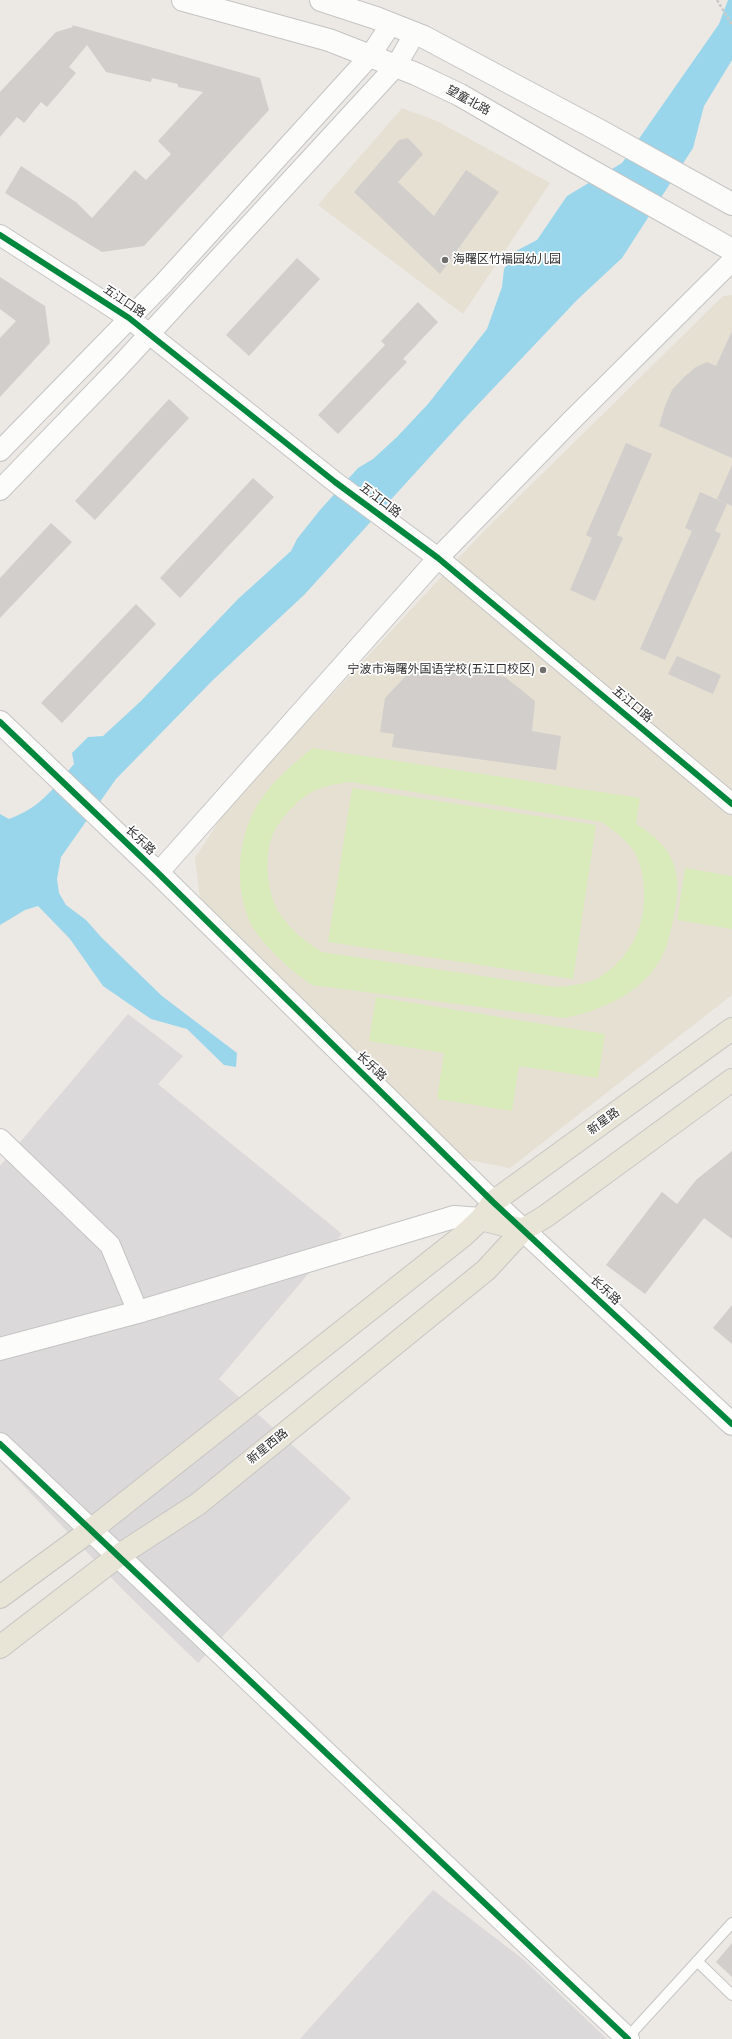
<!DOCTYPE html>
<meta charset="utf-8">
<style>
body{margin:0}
canvas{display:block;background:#ece8e4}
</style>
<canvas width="732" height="2039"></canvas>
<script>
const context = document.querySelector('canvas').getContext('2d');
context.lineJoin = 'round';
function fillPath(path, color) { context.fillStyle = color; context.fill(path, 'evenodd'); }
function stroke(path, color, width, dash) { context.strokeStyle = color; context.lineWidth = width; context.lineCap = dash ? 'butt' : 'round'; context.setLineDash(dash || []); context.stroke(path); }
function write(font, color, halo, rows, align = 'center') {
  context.font = font + ' Jost,"Noto Sans SC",sans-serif'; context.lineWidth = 3.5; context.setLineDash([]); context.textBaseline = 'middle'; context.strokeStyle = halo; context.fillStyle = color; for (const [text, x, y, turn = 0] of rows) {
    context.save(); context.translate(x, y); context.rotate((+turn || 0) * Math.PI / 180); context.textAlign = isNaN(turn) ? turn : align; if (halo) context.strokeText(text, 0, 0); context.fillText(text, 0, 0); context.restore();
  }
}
fillPath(new Path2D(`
 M128,1014L183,1056L158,1084L342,1234L219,1379L351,1498L198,1663L124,1591L0,1461V1166Z
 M433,1890L524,1960L607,2039H300Z`), '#dcd9db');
fillPath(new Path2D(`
 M402,108L437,121L550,183L463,314L318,205Z
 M732,295V995L510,1168L464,1159L200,899L195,858L228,807L481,534L723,296Z`), '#e6e0d3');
fillPath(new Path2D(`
 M312,748L640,798L636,824C679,849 684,880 672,925C669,939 665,954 657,965C636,996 599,1011 564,1018L312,985C295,975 256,939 249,920C233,881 238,829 264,795C277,777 295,763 312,748ZM351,782L602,822C614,831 627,840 635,853C641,864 643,876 644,889C646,925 631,957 600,977C588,984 570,986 556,987L322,952C305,941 292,932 280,914C267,895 264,858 272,837C278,821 294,804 307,795C321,786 335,784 351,782Z
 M352,788L596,825L573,979L328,942Z
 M685,868L732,876V929L677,920Z
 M376,997L605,1034L598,1078L519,1066L512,1111L437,1099L444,1053L369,1041Z`), '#d9eabb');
fillPath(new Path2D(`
 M728,0H732V60L704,106L693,148L622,258L577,300L468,415L304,595L213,680L116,779L61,857L57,879L59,893L66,905L86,920L102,938L162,996L237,1053L236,1067L224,1065L187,1029L151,1019L103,986L70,939L38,906L25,910L0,925V814L9,819C41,807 52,790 74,764L72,753L88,737L103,736L141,701L238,599L291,551L297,539L320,510L358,468L373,459L397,437L428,404L487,329L502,287L504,269L516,251L537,240L567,196L622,163L719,24Z`), '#99d6ec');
fillPath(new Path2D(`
 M72,25L260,78L269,110L144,246L102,252L5,193L21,166L76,202L92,218L135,170L146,180L171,154L158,141L203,92L178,87V84L152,78L151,82L106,72L87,45L69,67L76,73L47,107L41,102L24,123L17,117L0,137V92L56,32L73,27Z
 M408,138L423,154L398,182L434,216L466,170L499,192L440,274L354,192L399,140Z
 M297,258L320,279L249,356L226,335Z
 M0,277L45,306L50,343L0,397V338L16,321L0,309Z
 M418,302L438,322L403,359L407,362L338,434L318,415L385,345L381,341Z
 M732,331V458L659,426L665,406L672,390L684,377L696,367L707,362L716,366Z
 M169,399L189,418L95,520L75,501Z
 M626,443L652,454L617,535L623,538L595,601L570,590L592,538L586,535Z
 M732,465V506L717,499Z
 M253,478L274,497L180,598L160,578Z
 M700,492L727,504L715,531L721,534L665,660L640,649L692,531L685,528Z
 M51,523L72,542L0,618V578Z
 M136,604L156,624L62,723L41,703Z
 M677,656L721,675L713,694L668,674Z
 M417,664L505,677L535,701L532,731L561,736L556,770L392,747L394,734L380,732L385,698Z
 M732,1151V1239L704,1218L645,1294L606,1265L662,1192L677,1204L696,1180Z
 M732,1305V1344L713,1328Z
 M732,1943V1977L716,1962Z`), '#d1cecb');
const lane = new Path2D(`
 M697,1961L732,1995
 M627,2038L732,1923`);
const street = new Path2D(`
 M0,235L129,318L335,482L438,558L732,804
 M0,451L163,284L370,56L391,24
 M0,490L118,368L396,66L415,33
 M158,873L438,558L570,422L732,261
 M0,1139L110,1245L138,1312`);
const secondary = new Path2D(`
 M183,0L329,40L416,74L460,95L574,161L732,250
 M321,0L376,18L424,37L604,133L732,204
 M0,722L158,873L493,1202L732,1424
 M0,1349L138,1312L454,1217L481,1219
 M0,1444L628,2039`);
const primary = new Path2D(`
 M481,1219L523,1230L546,1216L732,1080
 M0,1597L91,1530L464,1235L481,1219L493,1202L732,1029
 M0,1647L118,1556L198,1504L486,1270L523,1230`);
stroke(lane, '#c5c4c5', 12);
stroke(street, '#c5c4c5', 22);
stroke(secondary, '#c5c4c5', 24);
stroke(primary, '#c6c5c4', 24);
stroke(new Path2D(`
 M717,0L732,25`), '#c9c9c8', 2.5, [3, 2]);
stroke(lane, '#fcfcfb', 10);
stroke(street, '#fcfcfb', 20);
stroke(secondary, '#fcfcfb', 22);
stroke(primary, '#e8e4d6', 22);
stroke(new Path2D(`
 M0,235L129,318L335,482L438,558L732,804
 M0,722L158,873L493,1202L732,1424
 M0,1444L628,2039`), '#00873e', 6);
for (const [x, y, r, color] of [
 [445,260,4,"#706f6e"],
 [543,670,4,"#706f6e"]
]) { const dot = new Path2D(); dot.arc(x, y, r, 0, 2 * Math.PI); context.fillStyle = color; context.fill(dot); stroke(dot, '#fff', 1.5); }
write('12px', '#2e2e2e', '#fff', [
 ["望童北路",468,101,29],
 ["五江口路",124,302,34],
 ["五江口路",380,501,37],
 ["五江口路",632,705,40],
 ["长乐路",140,841,44],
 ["长乐路",371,1067,44],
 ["新星路",604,1122,-36],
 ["长乐路",605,1291,43],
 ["新星西路",268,1447,-39]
]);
write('12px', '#2e2e2e', '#fff', [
 ["海曙区竹福园幼儿园",453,260],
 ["宁波市海曙外国语学校(五江口校区)",535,670,"right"]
], 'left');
</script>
